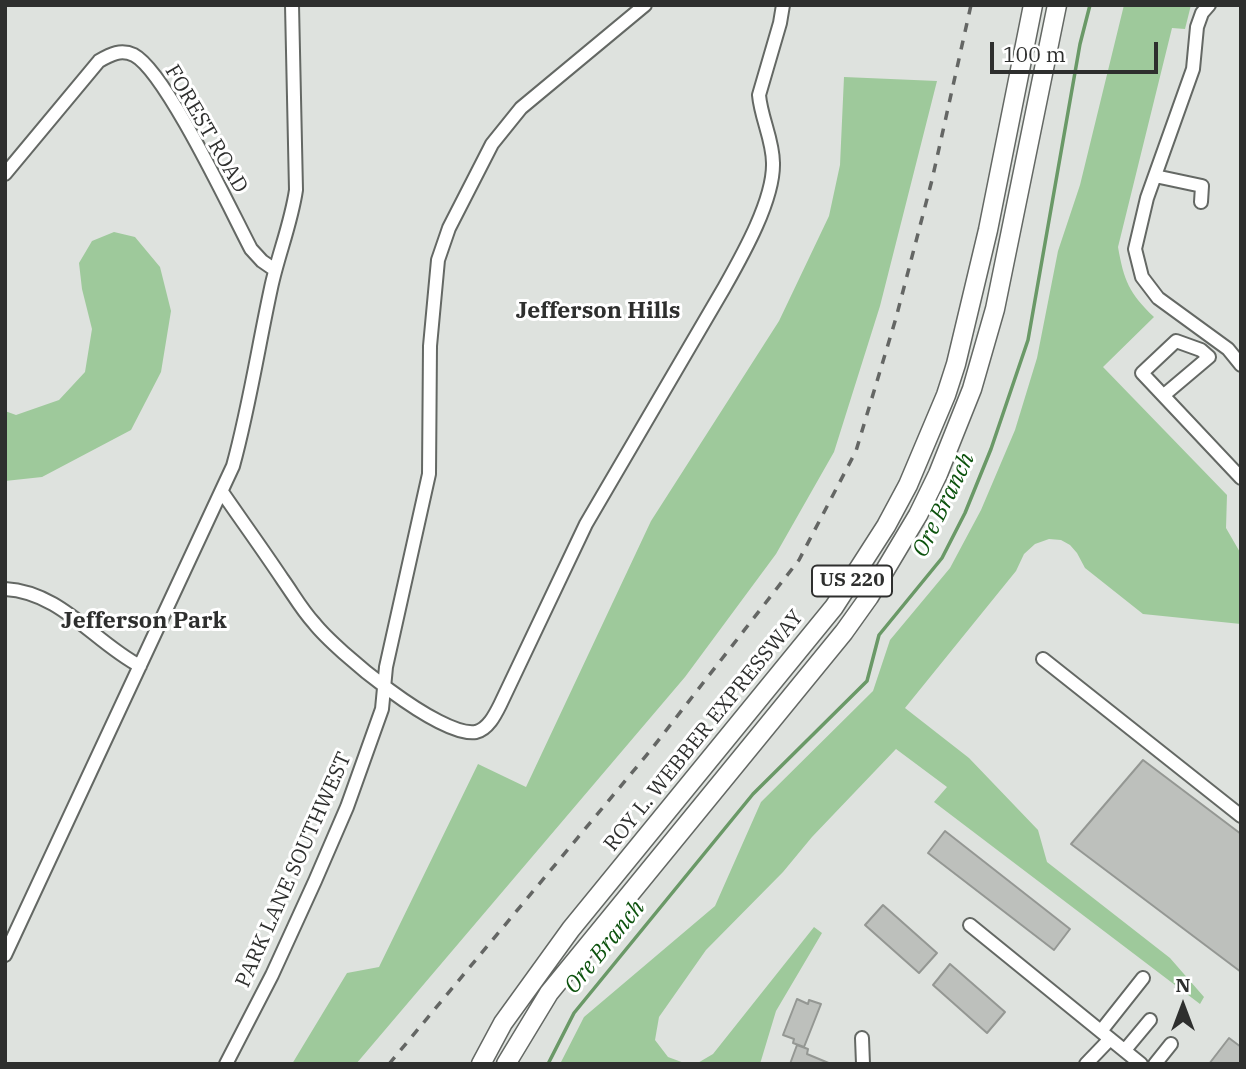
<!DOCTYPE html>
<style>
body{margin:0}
#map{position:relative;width:1246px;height:1069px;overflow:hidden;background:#dee2de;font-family:"IBM Plex Serif",serif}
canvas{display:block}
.frame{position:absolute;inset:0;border:7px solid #2e2f2e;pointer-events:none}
.north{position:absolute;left:1148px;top:971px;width:70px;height:70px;-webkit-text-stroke:5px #fff;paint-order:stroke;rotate:0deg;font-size:19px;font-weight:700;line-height:28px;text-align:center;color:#2e2f2e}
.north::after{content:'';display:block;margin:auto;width:24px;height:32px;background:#2e2f2e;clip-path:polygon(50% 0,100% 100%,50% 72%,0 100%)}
.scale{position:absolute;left:990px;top:42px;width:168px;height:32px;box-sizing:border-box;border:4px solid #2e2f2e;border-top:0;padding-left:9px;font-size:21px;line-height:24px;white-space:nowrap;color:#2e2f2e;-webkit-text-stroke:5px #fff;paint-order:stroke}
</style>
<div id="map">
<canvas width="1246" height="1069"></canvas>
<div class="frame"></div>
<div class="north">N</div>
<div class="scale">100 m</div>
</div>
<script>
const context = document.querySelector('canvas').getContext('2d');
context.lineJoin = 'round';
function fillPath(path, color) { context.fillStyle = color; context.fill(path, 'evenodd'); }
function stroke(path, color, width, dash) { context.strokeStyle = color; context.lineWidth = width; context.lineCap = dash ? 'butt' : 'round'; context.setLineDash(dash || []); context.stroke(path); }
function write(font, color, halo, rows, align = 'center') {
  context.font = font + ' "IBM Plex Serif",serif'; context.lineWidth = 6; context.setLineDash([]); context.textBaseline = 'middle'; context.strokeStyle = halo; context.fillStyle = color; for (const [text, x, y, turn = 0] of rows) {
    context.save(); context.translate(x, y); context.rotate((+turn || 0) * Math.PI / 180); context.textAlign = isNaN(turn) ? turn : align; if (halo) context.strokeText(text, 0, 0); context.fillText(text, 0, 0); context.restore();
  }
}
fillPath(new Path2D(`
 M1124,5H1191L1185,29L1172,28L1118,247C1124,281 1129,293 1154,317L1103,367L1227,495L1226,528L1241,554V624L1143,614L1085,568L1077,553L1070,545L1061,540L1049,539L1035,544L1024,554L1016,571L905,708L969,758L1038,830L1047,862L1170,958L1204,997L1200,1004L934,802L947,787L896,749L812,837L783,872L706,950L659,1017L655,1040L668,1057L687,1064H560L584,1017L715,906L761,802L873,691L890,640L950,568L981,510L1015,430L1037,358L1058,251L1080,185Z
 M844,77L937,81L880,306L834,452L776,554L685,677L356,1064H292L347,973L379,967L478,764L526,787L651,521L779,321L829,216L840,165Z
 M114,232L135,237L160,267L171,311L161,372L131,430L42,477L5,481V411L16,415L59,400L85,372L92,329L82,289L79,263L92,241Z
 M814,927L822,933L776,1011L760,1064H696L713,1054Z`), '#9ec99b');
stroke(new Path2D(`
 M548,1064L574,1013L753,794L867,681L879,635L942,558L965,513L991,449L1028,340L1080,44L1090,5`), '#6a9967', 3.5);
const building = new Path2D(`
 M1143,760L1241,834V972L1071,844Z
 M945,831L1070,929L1054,950L928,853Z
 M883,905L937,953L919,973L865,925Z
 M950,964L1005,1012L987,1033L933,985Z
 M797,999L808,1004L809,1000L821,1004L804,1047L793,1043L794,1039L783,1035Z
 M1229,1038L1241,1047V1064H1209Z
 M797,1045L808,1049L807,1054L831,1064H790Z`);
fillPath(building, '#bdc0bc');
stroke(building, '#949793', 2);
const minor = new Path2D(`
 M1209,5L1202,13L1197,27L1193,69L1147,198L1135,249L1142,277L1158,298L1228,349L1241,365
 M5,174L99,61C111,54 121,49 134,55C166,72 231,211 251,249L262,261L275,270
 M1155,176L1202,186L1201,202
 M1164,395L1209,357L1201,350L1176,341L1142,373L1241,478
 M222,492C242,521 263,550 283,580C293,594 302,610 314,623C336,651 440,738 476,732C488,729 495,715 500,705L586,524L724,288C742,256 774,200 773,163C773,140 761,118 759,95L780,23L783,5
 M5,589C61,592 94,642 140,666
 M1043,659L1241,816
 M970,925L1141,1064
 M5,955L233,466C249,408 258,348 271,288C278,255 291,224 296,190L292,5
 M1101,1031L1143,978
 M862,1038L863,1064
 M1125,1050L1150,1020
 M226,1064L272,975L315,881L347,807L382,709L386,667L429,474L430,346L438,260L449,228L492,144L521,108L645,5
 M1086,1064L1110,1039
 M1155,1064L1171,1044`);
const highway = new Path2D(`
 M481,1064L503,1023L571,929L834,607L886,526L908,485L946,395L956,364L988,230L1033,5
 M506,1064L549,993L844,632L869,597L918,515L938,474L972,389L995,309L1057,5`);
stroke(minor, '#646864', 16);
stroke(highway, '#646864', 21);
stroke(minor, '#fff', 12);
stroke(highway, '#fff', 18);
stroke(new Path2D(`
 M389,1064L650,751L799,560L856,451L896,318L932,180L971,5`), '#646664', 3.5, [9, 9]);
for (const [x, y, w] of [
 [852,581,80]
]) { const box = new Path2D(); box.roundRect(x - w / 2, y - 15.5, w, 31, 5); context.fillStyle = '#fff'; context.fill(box); stroke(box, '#2e2f2e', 2); }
write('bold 19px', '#2e2f2e', null, [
 ["US 220",852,581]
]);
write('21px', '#2e2f2e', '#fff', [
 ["FOREST ROAD",206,129,60],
 ["ROY L. WEBBER EXPRESSWAY",704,731,-51],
 ["PARK LANE SOUTHWEST",294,870,-66]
]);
write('bold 23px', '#2e2f2e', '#fff', [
 ["Jefferson Hills",598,311],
 ["Jefferson Park",144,621]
]);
write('italic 23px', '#0c520d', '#fff', [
 ["Ore Branch",944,505,-64],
 ["Ore Branch",605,947,-51]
]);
</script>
